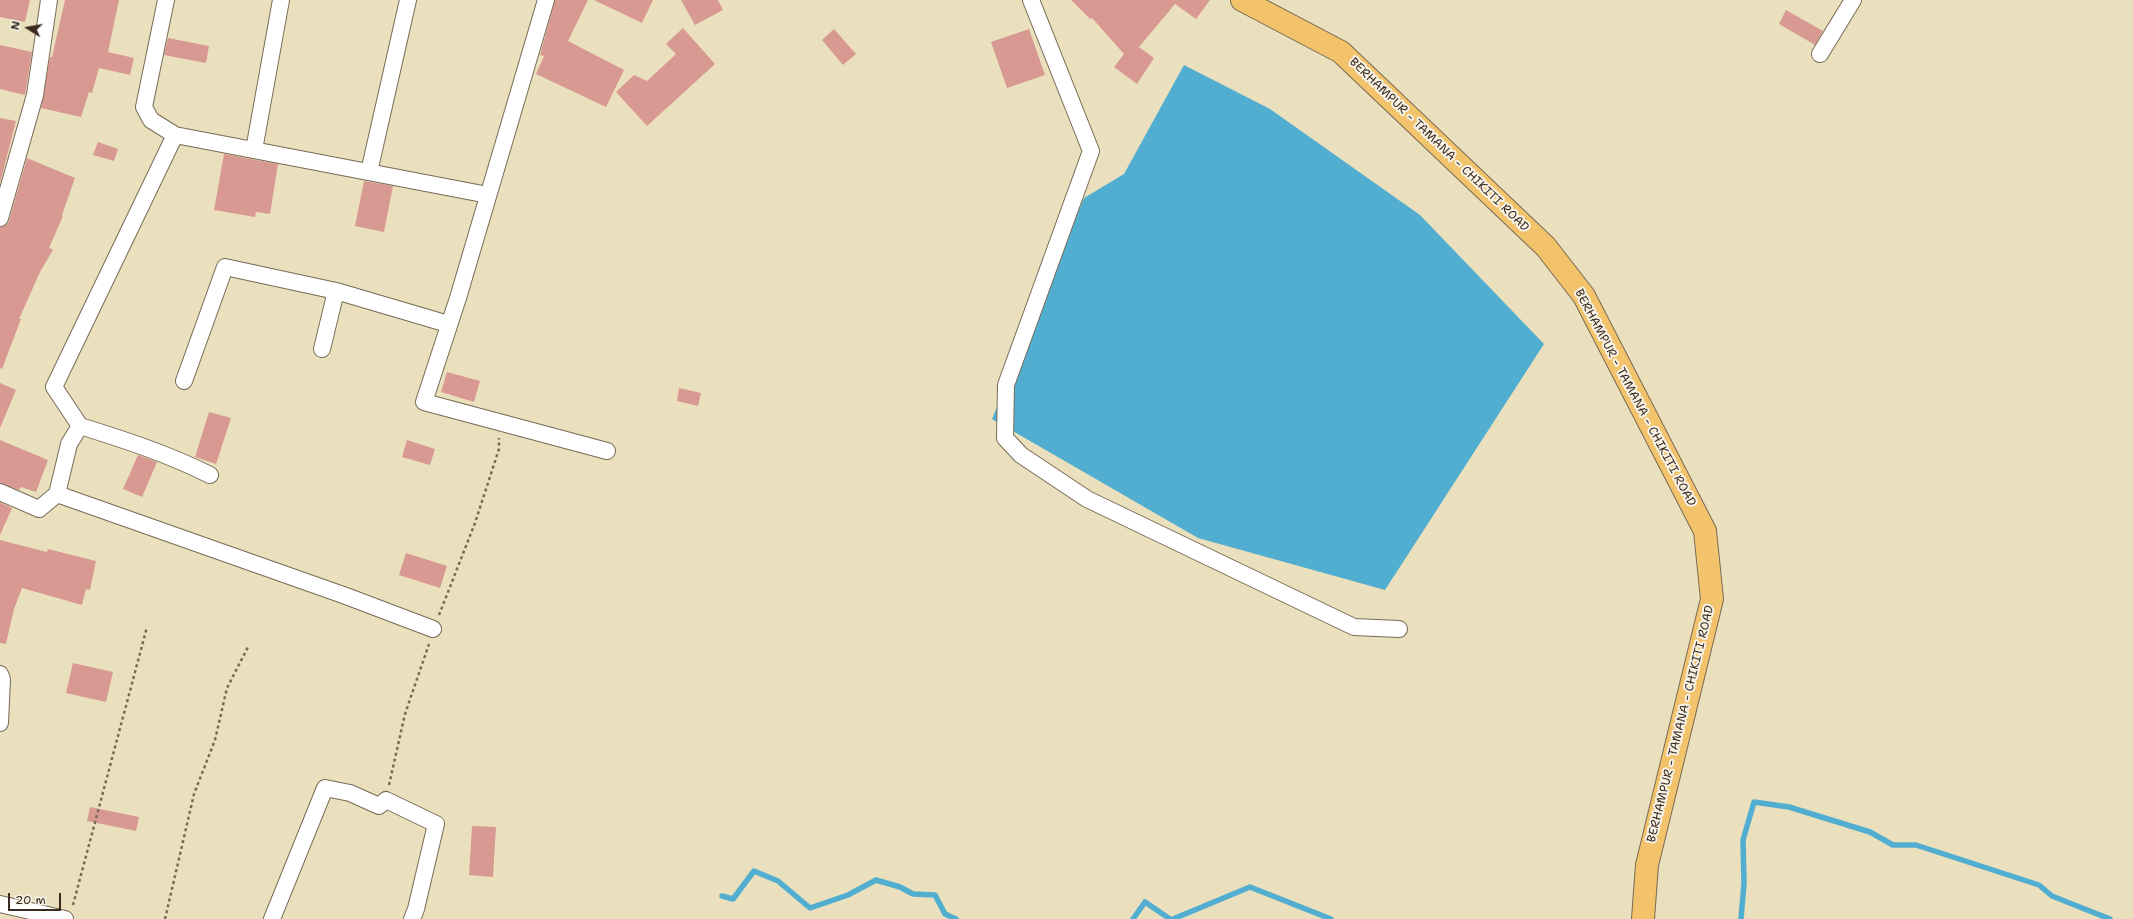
<!DOCTYPE html>
<style>
body{margin:0}
#map{position:relative;width:2133px;height:919px;overflow:hidden;background:#eae0bd;font-family:"Shantell Sans",sans-serif}
canvas{display:block}
.north{position:absolute;left:8px;top:8px;width:40px;height:40px;-webkit-text-stroke:3px #f7f3e8;paint-order:stroke;rotate:281deg;font-size:11px;font-weight:700;line-height:16px;text-align:center;color:#3b2a1e}
.north::after{content:'';display:block;margin:auto;width:14px;height:18px;background:#3b2a1e;clip-path:polygon(50% 0,100% 100%,50% 72%,0 100%)}
.scale{position:absolute;left:8px;top:893px;width:53px;height:18px;box-sizing:border-box;border:2px solid #3b2a1e;border-top:0;padding-left:5px;font-size:12px;line-height:14px;white-space:nowrap;color:#3b2a1e;-webkit-text-stroke:3px #f7f3e8;paint-order:stroke}
</style>
<div id="map">
<canvas width="2133" height="919"></canvas>
<div class="north">N</div>
<div class="scale">20 m</div>
</div>
<script>
const context = document.querySelector('canvas').getContext('2d');
context.lineJoin = 'round';
function fillPath(path, color) { context.fillStyle = color; context.fill(path, 'evenodd'); }
function stroke(path, color, width, dash) { context.strokeStyle = color; context.lineWidth = width; context.lineCap = dash ? 'butt' : 'round'; context.setLineDash(dash || []); context.stroke(path); }
function write(font, color, halo, rows, align = 'center') {
  context.font = font + ' "Shantell Sans",sans-serif'; context.lineWidth = 4; context.setLineDash([]); context.textBaseline = 'middle'; context.strokeStyle = halo; context.fillStyle = color; for (const [text, x, y, turn = 0] of rows) {
    context.save(); context.translate(x, y); context.rotate((+turn || 0) * Math.PI / 180); context.textAlign = isNaN(turn) ? turn : align; if (halo) context.strokeText(text, 0, 0); context.fillText(text, 0, 0); context.restore();
  }
}
fillPath(new Path2D(`
 M1184,65L1270,109L1420,215L1544,344L1385,590L1198,538L992,419L1084,198L1124,174Z`), '#52aed0');
stroke(new Path2D(`
 M722,896L733,899L754,871L778,881L810,908L848,895L876,880L900,887L913,894L935,895L945,914L956,919
 M1133,919L1145,902L1170,919
 M1173,919L1250,887L1331,919
 M1741,919L1744,883L1743,840L1754,802L1789,807L1870,832L1893,845H1916L2039,885L2052,896L2110,919`), '#52aed0', 5.5);
fillPath(new Path2D(`
 M0,0H30L25,22L0,17Z
 M65,0H119L108,52L134,58L130,75L99,68L92,93L89,92L81,117L41,108L50,57H52Z
 M555,0H588L568,41L624,70L606,107L536,74L544,56L540,55Z
 M594,0H653L642,23Z
 M681,0H718L723,10L695,25Z
 M1071,0H1210L1196,19L1175,4L1139,47L1154,58L1137,84L1114,67L1124,54L1092,18L1090,19Z
 M1786,10L1823,31L1815,45L1779,24Z
 M683,28L715,64L647,126L616,92L634,75L647,81L676,54L666,44Z
 M834,29L856,54L843,65L822,40Z
 M1029,29L1045,75L1007,88L991,42Z
 M168,38L209,46L206,63L164,55Z
 M0,45L32,52L25,95L0,89Z
 M0,118L16,121L0,183Z
 M98,142L118,149L114,161L93,155Z
 M224,154L278,164L270,214L256,212L255,217L214,210Z
 M27,158L75,178L62,215L63,216L49,248L53,250L40,272L19,319H21L2,369L0,368V227L6,225L9,221Z
 M364,181L393,186L384,232L355,226Z
 M447,372L480,381L474,402L441,392Z
 M0,383L16,390L0,428Z
 M679,388L701,393L698,406L677,401Z
 M209,412L231,418L216,464L195,457Z
 M0,440L48,460L36,492L21,487L19,490L0,483Z
 M407,440L435,449L430,465L402,457Z
 M138,455L157,462L142,497L123,489Z
 M0,502L12,508L0,535Z
 M0,540L47,552L48,549L96,561L90,590L86,589L82,605L22,588L14,609L6,644L0,643Z
 M406,553L447,566L440,588L399,575Z
 M73,663L113,672L106,702L66,693Z
 M90,807L139,817L136,831L87,821Z
 M472,826L496,827L493,877L469,875Z`), '#d99993');
const minor = new Path2D(`
 M166,0L144,107L151,120L175,135L488,195
 M546,0L458,298L424,402L607,451
 M1031,0L1091,151L1006,385L1005,438L1021,455L1087,499L1354,627L1399,629
 M1820,54L1853,0
 M254,150L281,0
 M369,172L408,0
 M0,218L35,95L49,0
 M322,349L336,291
 M184,381L225,267L336,291L448,324
 M80,426L54,387L175,135
 M0,492L39,509L57,494L346,596L433,629
 M57,494L69,444L80,426C125,440 168,454 210,475
 M0,674L2,679L0,723
 M0,904L65,919
 M272,919L325,788L350,793L379,806L386,800L436,824L416,909L412,919`);
const primary = new Path2D(`
 M1242,0L1341,52L1546,247L1584,296L1705,531L1712,599L1647,865L1643,919`);
stroke(minor, '#786a56', 18);
stroke(primary, '#786a56', 24);
stroke(new Path2D(`
 M439,615L475,523L499,449V438
 M389,785L405,714L429,644
 M73,905L147,627
 M165,919L194,794L215,740L227,688L249,645`), '#786a56', 2.5, [3, 3]);
stroke(minor, '#fff', 16);
stroke(primary, '#f2c36a', 22);
write('12px', '#3b2a1e', '#f7f3e8', [
 ["BERHAMPUR - TAMANA - CHIKITI ROAD",1439,145,44],
 ["BERHAMPUR - TAMANA - CHIKITI ROAD",1635,398,62],
 ["BERHAMPUR - TAMANA - CHIKITI ROAD",1681,724,-76]
]);
</script>
